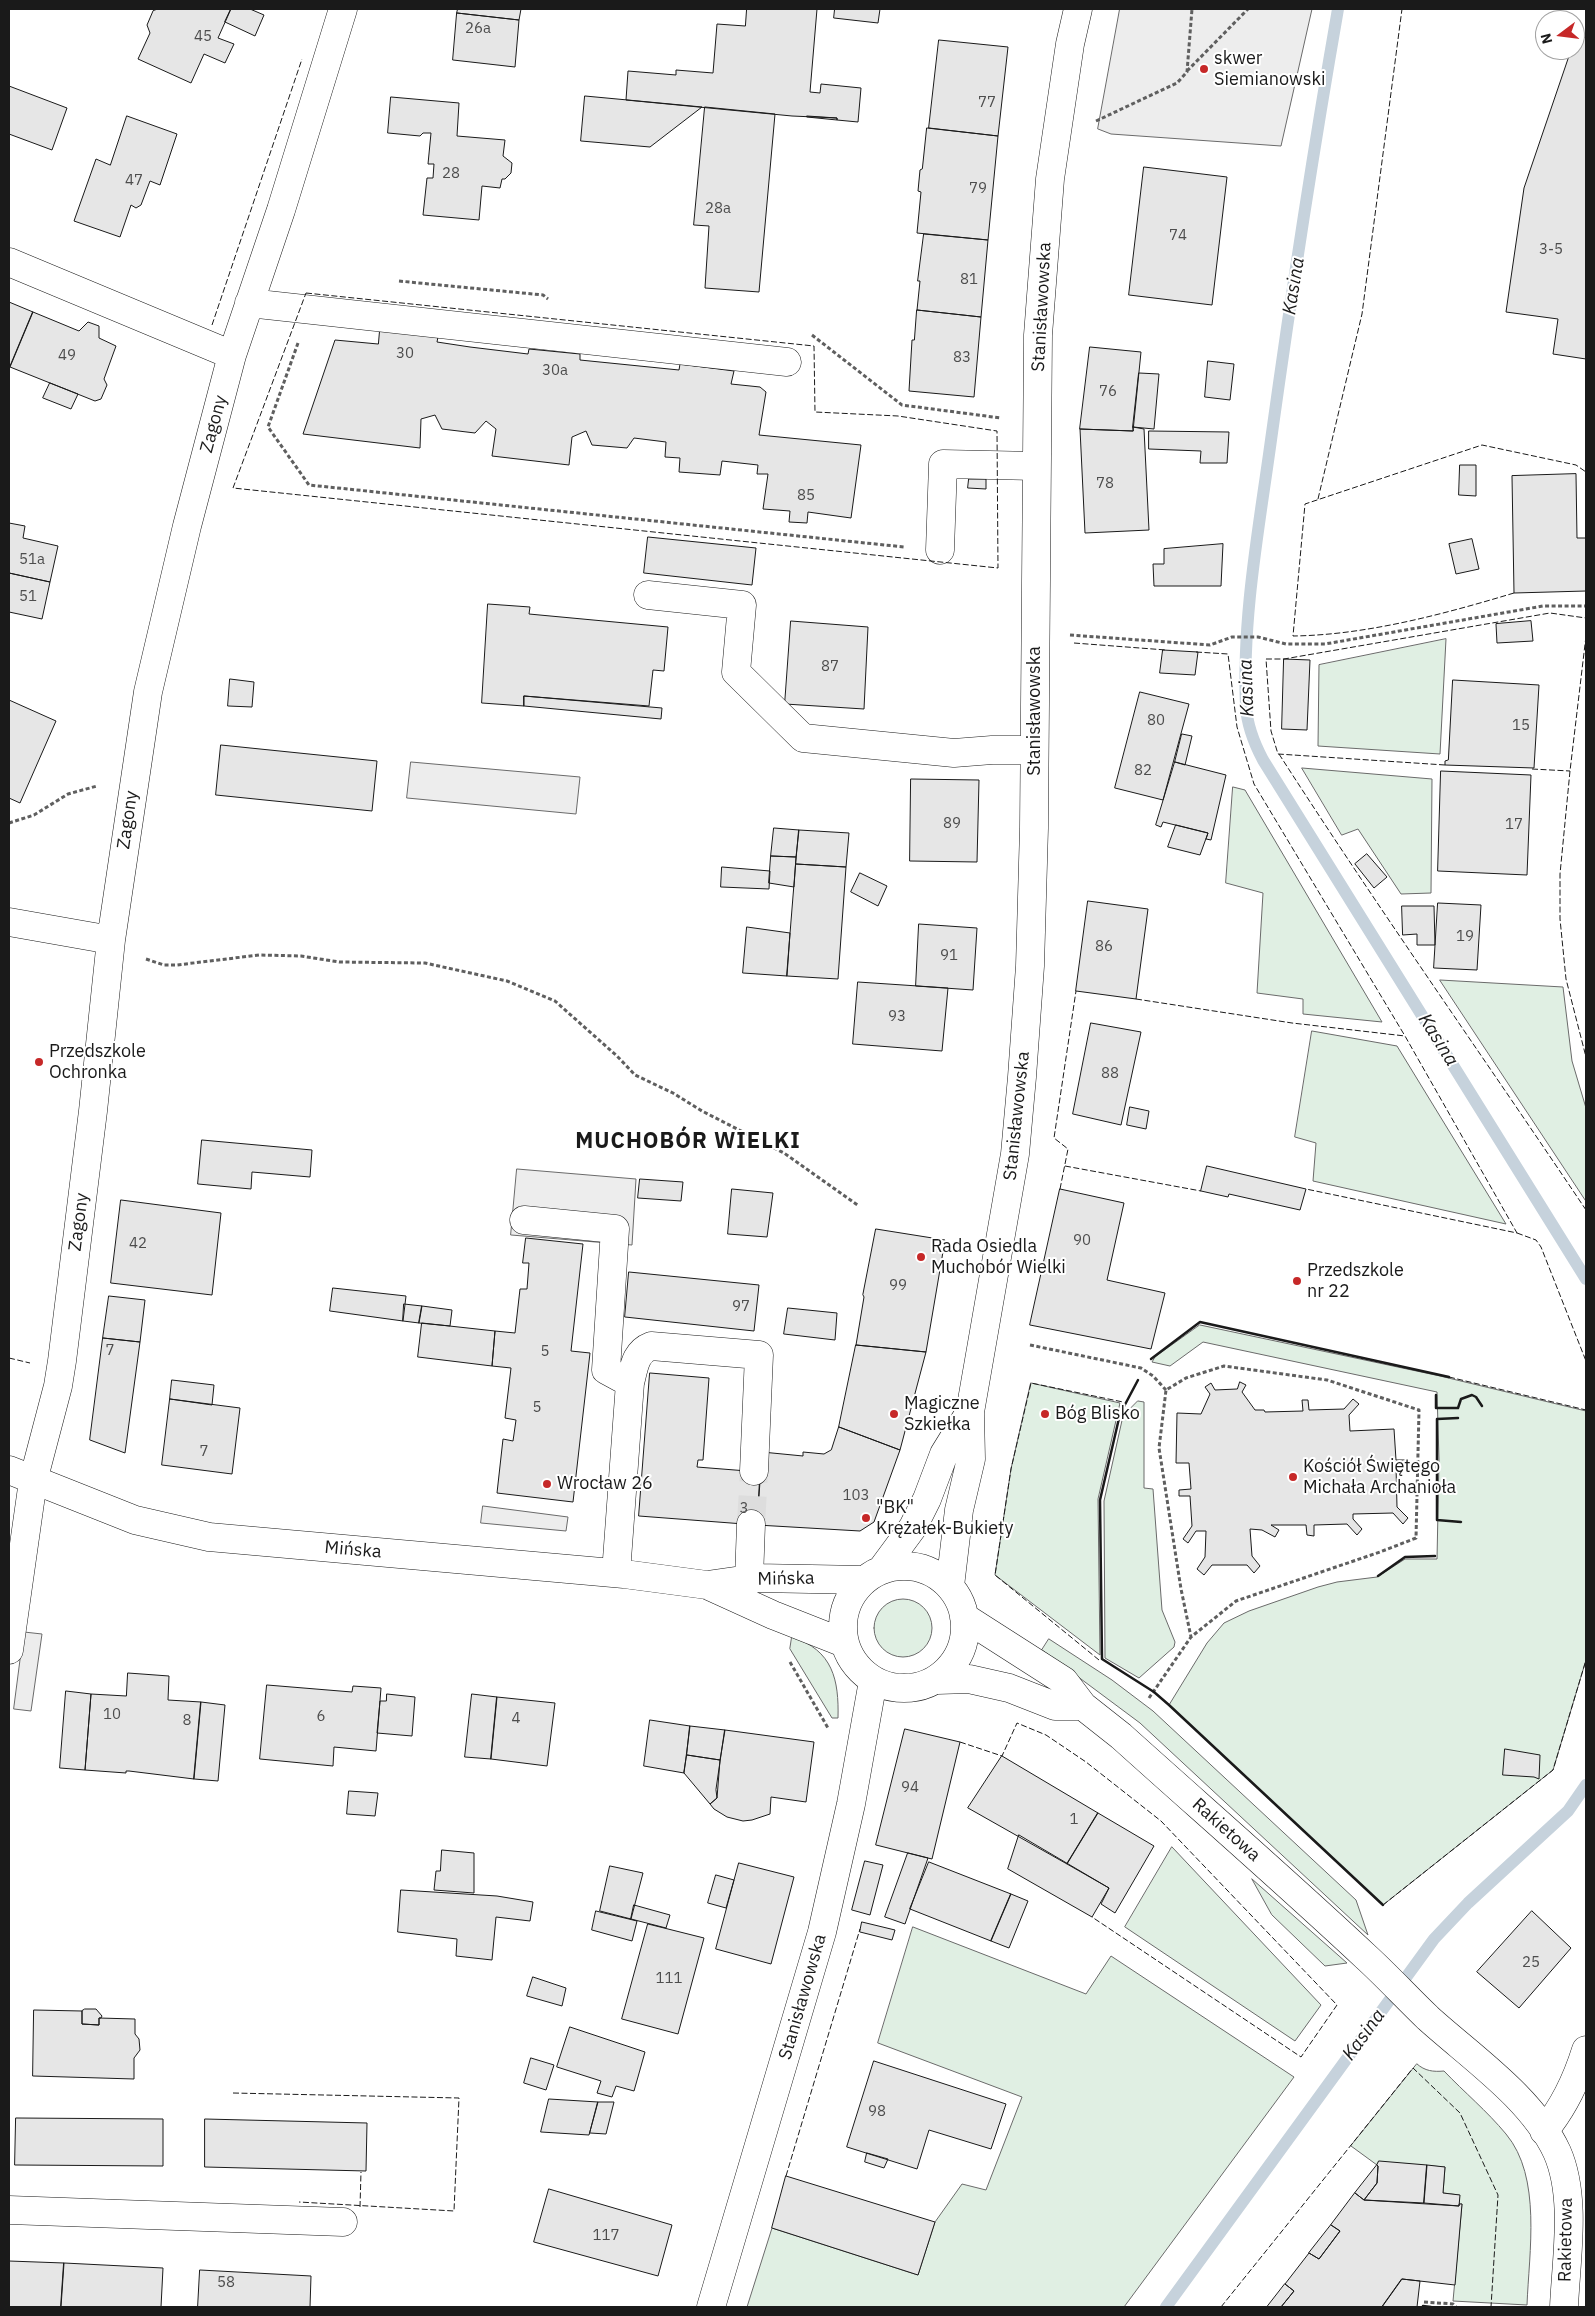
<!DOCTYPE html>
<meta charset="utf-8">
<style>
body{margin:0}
#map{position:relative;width:1595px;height:2316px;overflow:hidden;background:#fff;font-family:"IBM Plex Sans",sans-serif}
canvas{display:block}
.frame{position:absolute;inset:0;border:10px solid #1a1a1a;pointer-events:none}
.north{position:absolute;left:1535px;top:10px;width:50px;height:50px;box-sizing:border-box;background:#fff;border:1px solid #a3a3a3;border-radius:50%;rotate:255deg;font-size:14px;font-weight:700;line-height:20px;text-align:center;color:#1a1a1a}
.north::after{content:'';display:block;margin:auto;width:18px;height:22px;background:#c62828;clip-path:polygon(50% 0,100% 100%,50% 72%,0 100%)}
</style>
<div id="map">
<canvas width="1595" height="2316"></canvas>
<div class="frame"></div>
<div class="north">N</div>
</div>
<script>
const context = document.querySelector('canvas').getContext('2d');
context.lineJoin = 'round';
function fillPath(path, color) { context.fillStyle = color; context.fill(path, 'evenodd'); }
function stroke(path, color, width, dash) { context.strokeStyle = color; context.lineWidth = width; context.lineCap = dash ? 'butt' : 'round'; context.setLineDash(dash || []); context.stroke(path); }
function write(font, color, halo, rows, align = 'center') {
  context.font = font + ' "IBM Plex Sans",sans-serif'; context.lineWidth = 4; context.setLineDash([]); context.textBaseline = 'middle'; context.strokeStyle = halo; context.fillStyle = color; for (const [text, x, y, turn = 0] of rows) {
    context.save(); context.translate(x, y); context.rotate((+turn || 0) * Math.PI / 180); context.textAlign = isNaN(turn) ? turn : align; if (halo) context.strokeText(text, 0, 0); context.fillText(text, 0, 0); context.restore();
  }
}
const green = new Path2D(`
 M1446,639L1440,754L1318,746L1319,665Z
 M1302,768L1432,779L1431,893L1401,894L1358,829L1342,835Z
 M1233,787L1245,790L1382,1022L1303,1014V999L1257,993L1263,893L1226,883Z
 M1440,980L1563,987L1572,1061L1586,1108V1201Z
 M1312,1031L1397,1046L1506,1224L1313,1181L1316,1143L1295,1137Z
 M1200,1325L1440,1376L1586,1411V1660L1553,1770L1383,1905L1169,1705L1207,1643L1224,1623L1249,1611L1318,1587L1337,1582L1377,1577L1405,1559H1437L1439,1460L1437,1392L1203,1342L1170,1366L1152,1362L1155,1357Z
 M1031,1383L1120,1403L1098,1499L1100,1655L995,1575L1011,1469Z
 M1138,1401L1144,1402V1488L1153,1489L1162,1610L1175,1642L1174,1647L1139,1678L1105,1658L1104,1501L1123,1416Z
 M874 1628a29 29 0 1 1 58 0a29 29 0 1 1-58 0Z
 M792,1637C833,1650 839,1680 838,1718H832L790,1649Z
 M1049,1639L1112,1680L1153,1711L1356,1900L1368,1935L1140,1723L1042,1650Z
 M1172,1847L1321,2005L1295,2041L1125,1927Z
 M1252,1879L1347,1963L1325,1966L1272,1915Z
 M913,1927L1086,1994L1111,1956L1294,2077L1124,2307H747L772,2228L918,2275L935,2222L962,2184L986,2190L1022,2097L878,2043Z
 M1417,2064C1425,2071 1433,2072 1444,2071C1464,2092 1487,2111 1506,2134C1542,2177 1529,2252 1527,2305L1453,2301L1462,2204H1459V2195L1443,2193L1445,2167L1379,2162L1377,2165L1351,2146Z`);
fillPath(green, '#e0efe3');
stroke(green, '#6a6a6a', 1);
const parking = new Path2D(`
 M1120,9H1312L1281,146L1111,134L1098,129Z
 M411,762L580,777L576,814L407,798Z
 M517,1169L636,1179L632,1245L511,1235Z
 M483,1506L568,1517L566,1531L481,1523Z
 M24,1632L42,1634L31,1711L14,1709Z`);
fillPath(parking, '#ededed');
stroke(parking, '#6a6a6a', 1);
stroke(new Path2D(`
 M1338,9C1313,152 1291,296 1271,440C1259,528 1242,617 1246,706C1247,726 1254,743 1263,760L1586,1279
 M1166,2307L1434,1939L1468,1903L1568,1811L1586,1785`), '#c6d2dc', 12);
const building = new Path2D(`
 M158,9H231L218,38L234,44L225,63L204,54L191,83L138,59L150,33L147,25L153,11Z
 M231,9H250L264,15L255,36L225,22Z
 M458,9H521L519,20L457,13Z
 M747,9H817L810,92L820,93L821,84L861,88L858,122L837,120V118L792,116L626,100L628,71L676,75V70L713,73L717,24L745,26Z
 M835,9H880L878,23L834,18Z
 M457,13L519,20L515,67L453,60Z
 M1577,34L1586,38V359L1553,354L1558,319L1506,312L1524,188L1571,50H1575Z
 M939,40L1008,47L998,136L929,128Z
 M9,86L67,108L52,150L9,134Z
 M585,96L681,105L702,107L650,147L581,141Z
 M391,97L459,103L457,136L505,140L503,156L512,163L511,173L505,179H502L500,188L482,186L479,220L423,215L427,178H433L434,164H428L431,133H423L420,136L388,133Z
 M705,107L775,114L759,292L705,288L709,226L694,225Z
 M127,116L177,134L160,185L150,181L141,205L136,208L131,205L120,237L74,221L96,159L110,165Z
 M807,116L837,118V120L807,117Z
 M927,128L998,136L988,240L917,233L921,192L918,191L920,170L922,169Z
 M1144,167L1227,177L1212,305L1129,295Z
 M924,234L988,240L981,317L917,310L920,281H918Z
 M9,302L33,312L10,367H9Z
 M917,310L981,317L974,397L909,391L912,340H914Z
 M33,312L79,331L88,322L99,326V338L116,346L104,379L107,385L101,399L95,401L10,367Z
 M380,330L438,337L437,342L470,347L528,354L529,349L580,354V360L679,370L680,364L734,371L731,384L760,387L766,392L759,435L861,445L851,518L808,512L807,523L789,522L790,511L763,509L768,474H757L758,465L722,461L720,475L679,472L680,458L665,457L666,442L634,438L627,448L592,445L586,431L572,437L569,465L492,456L496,429L486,421L475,433L442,429L435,415L421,419L420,448L303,434L335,340L378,344Z
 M1090,347L1141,352L1133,431L1080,429Z
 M1208,361L1234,364L1230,400L1205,397Z
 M1139,373L1159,374L1154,429L1133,427Z
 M50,383L78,394L71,409L43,398Z
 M1133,427L1144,429L1149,530L1085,533L1080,429L1133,431Z
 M1149,431L1229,432L1227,463H1200L1201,451L1149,449Z
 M1460,465H1476V496L1459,495Z
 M1576,474L1577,538H1586V591L1514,593L1512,476Z
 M969,479H986V489L968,488Z
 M9,523L25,526L23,538L58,546L50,582L9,573Z
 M648,537L756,548L752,585L644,573Z
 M1472,539L1479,569L1456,574L1449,544Z
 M1223,544L1221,586H1154L1153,564H1164V549Z
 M9,573L50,582L42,619L9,612Z
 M488,604L530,607L529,614L668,627L664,671L653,670L649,706L524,696V706L482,703Z
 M791,621L868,627L864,709L785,704Z
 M1531,621L1533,641L1497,643L1496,624Z
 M1163,650L1198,652L1195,675L1160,673Z
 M1284,659L1310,660L1307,730L1282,729Z
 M230,679L254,682L252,707L228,706Z
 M1453,680L1539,685L1534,768L1445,765V761L1448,760Z
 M1140,692L1189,704L1163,800L1115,788Z
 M524,696L662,708L661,719L524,706Z
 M9,700L56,721L20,803L9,798Z
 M1182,734L1192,736L1185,765L1175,762Z
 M221,745L377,761L372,811L216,795Z
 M1175,762L1226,775L1211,840L1206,839L1208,833L1163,822L1161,827L1156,825Z
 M1441,771L1531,775L1527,875L1438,871Z
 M911,779L979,780L977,862L910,861Z
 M1176,825L1208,833L1200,855L1168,847Z
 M774,828L799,830L796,857L771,856Z
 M799,830L849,833L846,867L796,864Z
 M1367,854L1387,877L1374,888L1355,864Z
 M771,856L796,857L794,887L769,883Z
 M796,864L846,867L838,979L787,976Z
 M722,867L770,871L769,889L721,887Z
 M860,873L887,886L878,906L851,892Z
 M1088,901L1148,909L1136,999L1076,991Z
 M1438,903L1481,905L1477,970L1434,968Z
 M1402,906H1434L1435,945H1417V934L1403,935Z
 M919,924L977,928L973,990L916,986Z
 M747,927L790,933L787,976L743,973Z
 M858,982L948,988L942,1051L853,1044Z
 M1091,1023L1141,1032L1121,1125L1073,1114Z
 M1130,1107L1149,1111L1146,1129L1127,1125Z
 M202,1140L312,1150L310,1177L252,1172L251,1189L198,1184Z
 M1207,1166L1306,1189L1300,1210L1229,1194L1228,1197L1201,1191Z
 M640,1179L683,1182L681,1201L638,1198Z
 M732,1189L773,1193L767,1237L728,1234Z
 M1060,1189L1124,1203L1107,1280L1165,1293L1151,1349L1030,1325Z
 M121,1200L221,1213L212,1295L111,1283Z
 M876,1229L945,1240L926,1352L856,1345L864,1297L863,1295Z
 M526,1238L583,1244L571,1351L590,1353L573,1502L497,1493L503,1439L513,1441L516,1420L505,1418L511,1368L492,1366L495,1331L515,1333L520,1289H527L529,1263H523Z
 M629,1272L759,1285L754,1331L625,1317Z
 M333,1288L406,1296L403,1321L330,1311Z
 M109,1296L145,1300L140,1342L103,1338Z
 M404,1304L422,1306L419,1323L403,1321Z
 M422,1306L452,1310L450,1326L419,1323Z
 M788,1308L837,1313L835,1340L784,1334Z
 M422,1323L495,1331L492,1366L418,1357Z
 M103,1338L140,1342L125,1453L90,1440Z
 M856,1345L926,1352L900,1450L839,1427Z
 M650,1373L709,1378L703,1460H698L697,1467L760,1472L757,1525L639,1516Z
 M172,1380L214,1385L212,1405L170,1399Z
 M1240,1382L1246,1385L1242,1392L1255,1410H1264L1265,1412L1303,1411L1302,1400H1308L1309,1410L1344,1409L1353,1399L1359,1404L1349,1415L1350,1431L1394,1429L1396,1460H1405V1465L1396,1466L1397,1507L1408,1518L1403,1524L1393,1513L1353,1514V1519L1362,1529L1357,1535L1347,1524L1314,1525V1536L1307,1535L1306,1525H1271L1279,1530L1275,1537L1262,1530L1250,1529L1252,1556L1260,1566L1254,1573L1247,1565H1212L1204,1575L1197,1569L1205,1557L1206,1531H1196L1188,1543L1183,1539L1192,1526L1190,1496H1179V1490L1191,1489L1189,1463H1176L1177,1413L1201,1414L1210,1394L1205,1387L1211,1383L1215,1390L1237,1389Z
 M170,1399L240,1408L232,1474L162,1465Z
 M839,1427L900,1450L874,1522L860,1531L757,1525L762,1452L803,1456V1452L824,1454L831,1450Z
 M128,1673L169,1676L168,1700L201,1702L194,1779L129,1771H126V1773L85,1770L91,1694L126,1696Z
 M267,1685L352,1692L353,1686L381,1688L376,1751L334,1747L333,1766L260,1759Z
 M66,1691L91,1694L85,1770L60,1768Z
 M387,1694L415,1697L412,1736L377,1733L380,1701H386Z
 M472,1694L497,1697L491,1759L465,1757Z
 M497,1697L555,1703L547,1766L491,1759Z
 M201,1702L225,1705L218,1781L194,1779Z
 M650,1720L690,1726L684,1773L644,1766Z
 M690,1726L725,1730L720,1760L687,1755Z
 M905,1729L960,1742L932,1859L876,1845Z
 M725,1730L814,1742L806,1802L771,1797L770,1814L752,1820L743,1821L727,1817L714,1809L710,1804L717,1798L716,1790Z
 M1505,1749L1540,1755L1539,1779L1534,1777L1503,1775Z
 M687,1755L720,1760L717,1798L710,1804L684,1773Z
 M1002,1756L1098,1813L1067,1864L968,1808Z
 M349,1791L378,1793L375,1816L347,1814Z
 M1098,1813L1154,1846L1115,1913L1101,1904L1109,1888L1067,1864Z
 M1019,1835L1109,1888L1092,1917L1008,1869Z
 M442,1850L474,1853V1893L434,1890L436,1871H440Z
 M908,1853L928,1858L905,1924L885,1917Z
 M865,1861L883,1865L870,1915L852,1910Z
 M929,1862L1011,1894L991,1941L910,1909Z
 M739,1863L794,1877L771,1964L716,1949Z
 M610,1866L643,1873L631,1919L600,1911Z
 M716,1875L734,1880L726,1908L708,1903Z
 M401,1890L497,1896L533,1902L530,1921L496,1917L492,1960L456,1956L457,1939L398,1932Z
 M1011,1894L1028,1901L1009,1948L991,1941Z
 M634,1905L670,1915L666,1928L631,1919Z
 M596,1911L637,1921L632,1941L592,1930Z
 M1532,1911L1571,1948L1519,2008L1477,1972Z
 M862,1922L895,1930L892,1940L860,1932Z
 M648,1924L704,1938L678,2034L622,2019Z
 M533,1977L566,1988L562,2006L527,1996Z
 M85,2009H96L102,2016L101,2018H99V2025L82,2024V2011Z
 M34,2010L82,2011V2024L99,2025V2018L135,2019V2034L139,2039L140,2050L134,2058V2079L33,2076Z
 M570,2027L645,2052L634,2091L616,2086L612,2097L597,2093L601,2081L557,2067Z
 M531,2058L554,2065L546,2090L524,2083Z
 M874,2061L1006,2104L991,2149L929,2130L917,2169L847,2147Z
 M549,2099L598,2102L589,2135L541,2132Z
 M598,2102H614L606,2134L590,2133Z
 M16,2118L163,2119V2166L15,2165Z
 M205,2119L367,2123L366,2171L205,2167Z
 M867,2153L888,2159L884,2168L865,2162Z
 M1379,2161L1427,2165L1424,2203L1364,2200L1377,2183L1378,2166L1377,2165Z
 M1377,2165L1378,2166L1377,2183L1364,2200L1355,2193Z
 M1427,2165L1445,2167L1443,2193L1460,2195L1459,2206L1424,2203Z
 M786,2176L935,2222L918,2275L772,2228Z
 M549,2189L672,2225L658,2276L534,2242Z
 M1355,2193L1364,2200L1459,2206V2204H1462L1455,2285L1402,2279L1382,2307H1281L1294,2291L1285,2284L1309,2253L1319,2259L1340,2231L1331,2225Z
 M1331,2225L1340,2231L1319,2259L1309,2253Z
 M9,2261L64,2263L61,2307H9Z
 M64,2263L163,2268L161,2307H61Z
 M200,2270L311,2276L310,2307H198Z
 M1402,2279L1420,2281L1417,2307H1382Z
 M1285,2284L1294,2291L1281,2307H1267Z`);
fillPath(building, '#e6e6e6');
stroke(building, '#1a1a1a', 1);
stroke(new Path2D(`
 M751,1524L754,1471`), '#ddd', 28, [28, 14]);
const minor = new Path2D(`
 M9,262L232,355
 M249,303L787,362
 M940,550L943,464L1036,466
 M648,595L742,605L736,672L803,738L954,753L992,750H1034
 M9,922L111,940
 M524,1220L615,1229L606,1370L630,1383L616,1573
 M630,1383C634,1368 635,1352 651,1346L759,1355L754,1471
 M9,1470L135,1520L209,1537L624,1574L707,1585L756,1578L865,1580
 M843 1627a61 61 0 1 1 122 0a61 61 0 1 1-122 0Z
 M882,1569L913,1527L927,1499L944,1454L970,1412
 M749,1579L751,1524
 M707,1585L773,1615L844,1643
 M950,1586L959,1510L971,1459L970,1412L1015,1154L1022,1077L1030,966L1034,828L1038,335L1050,179L1070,44L1078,9
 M964,1617L1064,1681L1083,1706L1121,1736C1202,1809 1285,1881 1365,1956C1387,1976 1407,1998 1428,2018C1471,2057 1532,2098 1557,2152C1577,2197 1566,2259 1564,2307
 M9,1650L33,1481L58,1386L62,1361L93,1111L111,940L148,692L187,526L232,355L281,210L343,9
 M937,1680L969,1679L1009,1688L1055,1706H1083
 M1544,2131C1564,2107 1577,2079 1586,2050
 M9,2210L343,2222
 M711,2307L822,1932L851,1804L873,1681`);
stroke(minor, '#1a1a1a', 29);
stroke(new Path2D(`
 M1187,71L1248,9
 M1096,121L1177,83L1187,72L1192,9
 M399,281L543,295L548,299
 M812,335L902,405L1001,418
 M298,343L268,427L309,485L904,547
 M1070,635L1210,645L1232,637H1258L1286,644H1325L1543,606H1586
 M9,823L34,815L68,794L97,786
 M146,959L164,965H177L259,955L301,956L339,962L425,963L507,981L555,1001L617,1056L635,1075L673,1093L702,1111L784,1153L859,1206
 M1030,1345L1141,1368L1153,1376L1166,1390
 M790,1662L828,1728
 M1149,1698L1191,1637L1236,1601L1380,1552L1416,1538L1419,1410L1327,1380L1224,1366L1186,1378L1166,1390L1159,1448L1181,1589L1191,1637
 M1424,2302L1453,2304L1456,2307`), '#5f5f5f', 3, [4, 2.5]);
stroke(minor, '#fff', 28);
stroke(new Path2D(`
 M306,293L814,346L815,412L898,416L997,431L998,568L233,488Z
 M212,325L302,59
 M1318,499L1362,314L1402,9
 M1514,593C1444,614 1367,635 1293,636L1305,504L1482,445L1576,465L1586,472
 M1586,636L1570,771L1560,874V919L1566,979L1586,1057
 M1074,643L1166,650
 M1196,652L1228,654L1237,727L1254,784L1405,1036
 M1279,754C1378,908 1484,1058 1586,1210
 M1445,765L1278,754L1271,731L1266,659H1284L1550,613L1586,618
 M1532,769L1570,771
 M1136,999L1292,1023L1405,1036L1517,1233L1306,1189
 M1065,1166L1201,1191
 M1060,1189L1068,1149L1054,1138L1076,991
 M1517,1233L1536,1240L1541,1247L1586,1361
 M9,1358L30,1363
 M1449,1377L1586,1410
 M1099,1660L995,1575L1011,1469L1031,1383L1123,1402
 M960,1742L1002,1756L1017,1723L1046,1735L1086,1762L1161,1821L1337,2005L1301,2057L1092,1917
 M1383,1905L1553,1770L1586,1660
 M233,2093L459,2098L454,2211L299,2202
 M786,2176L860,1929
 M360,2207L361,2172
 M1221,2307L1413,2068L1460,2113L1498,2195L1491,2307`), '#1a1a1a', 1, [6, 2.5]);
stroke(new Path2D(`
 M1151,1359L1200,1322L1449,1377
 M1138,1380L1120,1414L1100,1500L1102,1659L1154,1692L1169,1705L1383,1905
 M1436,1395V1408H1458L1461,1399L1472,1395L1476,1397L1482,1406
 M1458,1418L1437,1419V1520L1461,1522
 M1378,1576L1405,1557L1435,1556
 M1423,2306L1431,2307`), '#1a1a1a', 2.5);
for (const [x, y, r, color] of [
 [1204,69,5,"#c62828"],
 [39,1062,5,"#c62828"],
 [921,1257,5,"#c62828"],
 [1297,1281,5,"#c62828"],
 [894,1414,5,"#c62828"],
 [1045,1414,5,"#c62828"],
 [1293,1477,5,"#c62828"],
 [547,1484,5,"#c62828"],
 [866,1518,5,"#c62828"]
]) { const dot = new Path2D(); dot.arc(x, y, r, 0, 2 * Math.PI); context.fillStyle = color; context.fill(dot); stroke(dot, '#fff', 2); }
write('15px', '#4d4d4d', null, [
 ["26a",478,29],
 ["45",203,37],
 ["77",987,103],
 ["28",451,174],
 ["47",134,181],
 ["79",978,189],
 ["28a",718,209],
 ["74",1178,236],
 ["3-5",1551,250],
 ["81",969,280],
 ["30",405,354],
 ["49",67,356],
 ["83",962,358],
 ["30a",555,371],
 ["76",1108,392],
 ["78",1105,484],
 ["85",806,496],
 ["51a",32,560],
 ["51",28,597],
 ["87",830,667],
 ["80",1156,721],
 ["15",1521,726],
 ["82",1143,771],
 ["89",952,824],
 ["17",1514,825],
 ["19",1465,937],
 ["86",1104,947],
 ["91",949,956],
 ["93",897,1017],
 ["88",1110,1074],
 ["90",1082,1241],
 ["42",138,1244],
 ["99",898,1286],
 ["97",741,1307],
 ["7",110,1351],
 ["5",545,1352],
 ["5",537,1408],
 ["7",204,1452],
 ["103",856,1496],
 ["3",744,1509],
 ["10",112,1715],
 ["6",321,1717],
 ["4",516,1719],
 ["8",187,1721],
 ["94",910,1788],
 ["1",1074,1820],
 ["25",1531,1963],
 ["111",669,1979],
 ["98",877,2112],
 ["117",606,2236],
 ["58",226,2283]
]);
write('18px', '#1a1a1a', '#fff', [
 ["skwer",1214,59],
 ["Siemianowski",1214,80],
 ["Przedszkole",49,1052],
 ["Ochronka",49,1073],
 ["Rada Osiedla",931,1247],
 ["Muchobór Wielki",931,1268],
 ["Przedszkole",1307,1271],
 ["nr 22",1307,1292],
 ["Magiczne",904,1404],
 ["Szkiełka",904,1425],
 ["Bóg Blisko",1055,1414],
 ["Kościół Świętego",1303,1467],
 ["Michała Archanioła",1303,1488],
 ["Wrocław 26",557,1484],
 ["\"BK\"",876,1508],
 ["Krężałek-Bukiety",876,1529]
], 'left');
write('18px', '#1a1a1a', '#fff', [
 ["Stanisławowska",1042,307,-87],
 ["Zagony",214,424,-75],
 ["Stanisławowska",1035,711,-90],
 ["Zagony",128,820,-82],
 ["Stanisławowska",1017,1116,-84],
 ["Zagony",79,1222,-83],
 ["Mińska",353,1550,5],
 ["Mińska",786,1579,-1],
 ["Rakietowa",1226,1830,42],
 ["Stanisławowska",803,1997,-74],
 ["Rakietowa",1566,2240,-89]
]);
write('italic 19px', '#1a1a1a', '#fff', [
 ["Kasina",1294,286,-81],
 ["Kasina",1247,688,-92],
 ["Kasina",1438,1040,58],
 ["Kasina",1364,2035,-54]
]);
context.letterSpacing = '1px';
write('bold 22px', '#1a1a1a', '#fff', [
 ["MUCHOBÓR WIELKI",688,1142]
]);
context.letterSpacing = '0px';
</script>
